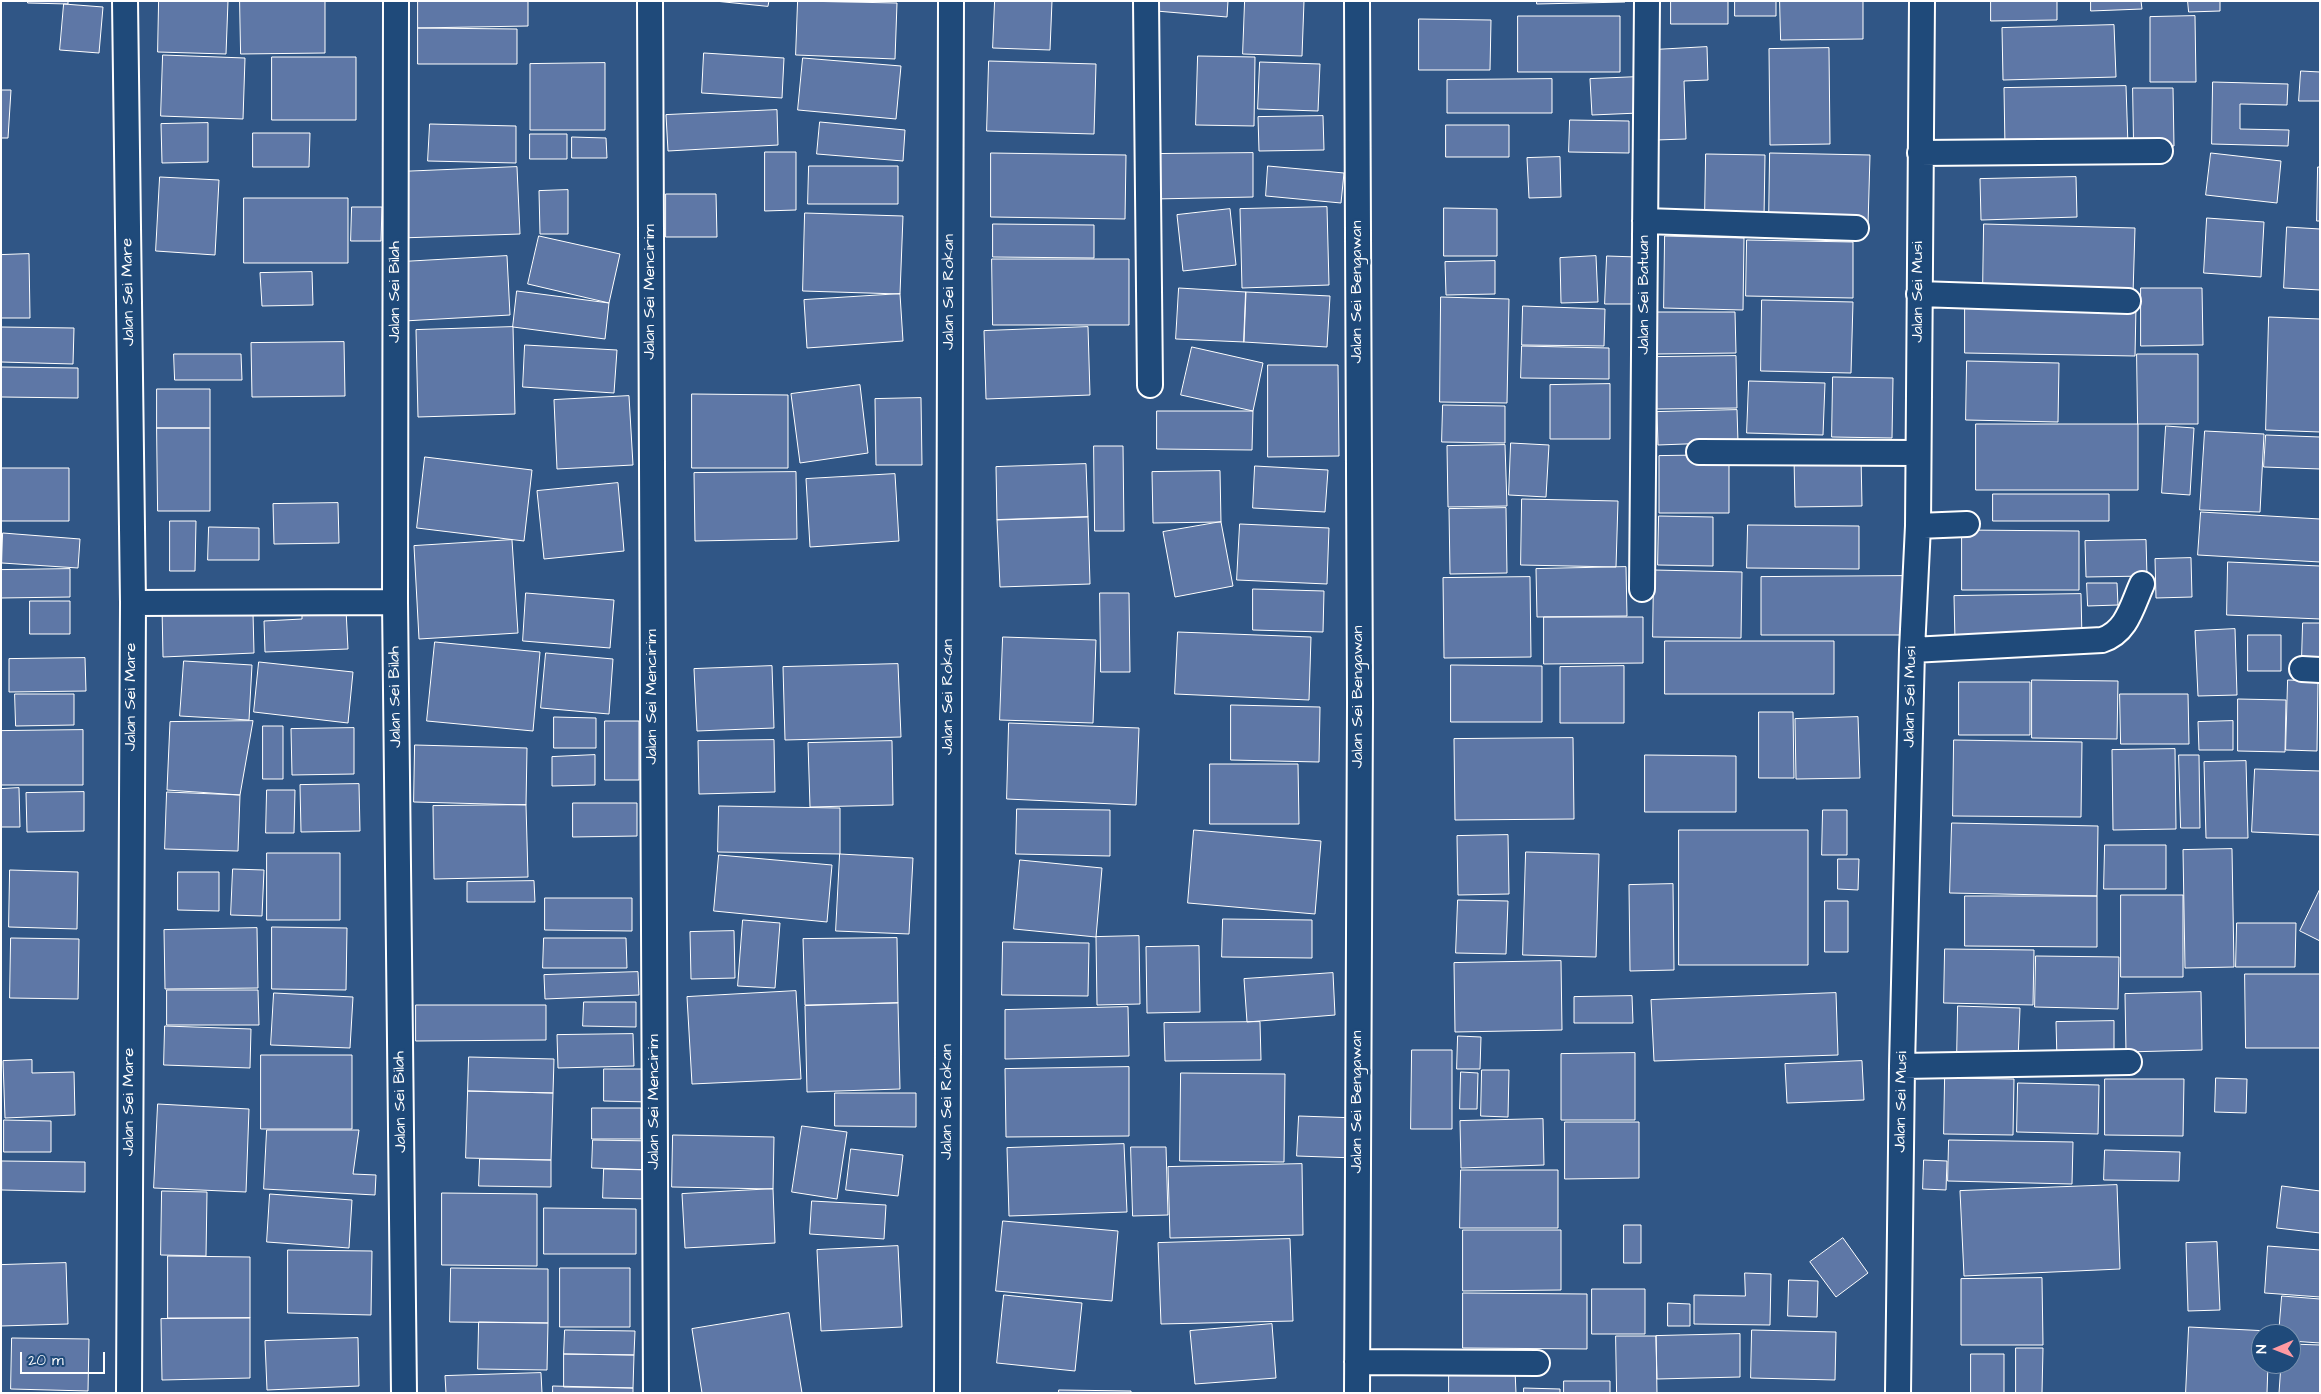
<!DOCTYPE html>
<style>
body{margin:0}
#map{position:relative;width:2321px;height:1394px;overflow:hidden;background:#305686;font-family:"Architects Daughter",sans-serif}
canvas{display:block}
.frame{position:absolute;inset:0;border:2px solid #fff;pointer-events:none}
.north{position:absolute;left:2251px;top:1324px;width:50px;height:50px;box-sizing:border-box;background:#1f4a7a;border:1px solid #7992af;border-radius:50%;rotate:269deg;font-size:14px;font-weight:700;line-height:20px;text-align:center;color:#fff}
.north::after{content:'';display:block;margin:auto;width:18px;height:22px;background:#ff9aa2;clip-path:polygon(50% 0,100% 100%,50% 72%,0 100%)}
.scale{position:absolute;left:20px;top:1352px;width:85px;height:22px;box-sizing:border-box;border:2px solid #fff;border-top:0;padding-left:6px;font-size:15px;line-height:18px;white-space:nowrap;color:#fff;-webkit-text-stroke:4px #1f4a7a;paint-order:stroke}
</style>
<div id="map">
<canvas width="2321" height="1394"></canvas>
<div class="frame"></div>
<div class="north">N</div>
<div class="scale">20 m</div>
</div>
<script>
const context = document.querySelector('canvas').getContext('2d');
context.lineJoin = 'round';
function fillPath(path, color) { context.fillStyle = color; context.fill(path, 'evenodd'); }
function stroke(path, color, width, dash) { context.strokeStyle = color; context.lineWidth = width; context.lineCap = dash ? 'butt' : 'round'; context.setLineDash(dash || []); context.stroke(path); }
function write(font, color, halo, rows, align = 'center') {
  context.font = font + ' "Architects Daughter",sans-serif'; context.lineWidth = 5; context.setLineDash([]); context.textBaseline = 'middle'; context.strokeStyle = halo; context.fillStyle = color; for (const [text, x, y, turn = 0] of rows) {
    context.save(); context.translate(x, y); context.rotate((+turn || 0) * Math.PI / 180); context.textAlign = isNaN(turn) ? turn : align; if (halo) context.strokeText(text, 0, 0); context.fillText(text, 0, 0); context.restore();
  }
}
const building = new Path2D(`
 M28,1H68V4L28,3Z
 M159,1H228L226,54L158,52Z
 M240,1H325V53L241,54Z
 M418,1H528V26L418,28Z
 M715,1H769L768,6Z
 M798,1L897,3L895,59L796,55Z
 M995,1H1052L1050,50L993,48Z
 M1156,1H1228L1227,17L1156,11Z
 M1245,1H1304L1302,56L1243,54Z
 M1537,1H1625V2L1537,4Z
 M1671,1H1728V24H1671Z
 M1735,1H1776V16H1735Z
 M1780,1H1863V39L1781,40Z
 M1991,1H2057V20L1991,21Z
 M2091,1H2141L2142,9L2091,11Z
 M2188,1H2220V11L2189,12Z
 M64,4L103,7L99,53L60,50Z
 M1518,16H1620V72H1518Z
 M2195,16L2196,82H2150V17Z
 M1419,19L1491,20L1490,70H1419Z
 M2114,25L2116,77L2003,80L2002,28Z
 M418,28L517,29V64H418Z
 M1707,47L1708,80L1684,81L1686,139L1656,140L1653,50Z
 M1829,48L1830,144L1770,145L1769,49Z
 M704,53L784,58L782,98L702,93Z
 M163,55L245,58L243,119L161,116Z
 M1198,56L1255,57L1254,126L1196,125Z
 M272,57H356V120H272Z
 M803,58L901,66L896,119L798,110Z
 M989,61L1096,64L1094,134L987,131Z
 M1260,62L1320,64L1318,111L1258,109Z
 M605,63V130H530V64Z
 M2301,71L2320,72V101H2299Z
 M1638,77L1639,113L1592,115L1590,79Z
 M1552,79V113H1447V80Z
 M2213,82L2288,84L2287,105L2240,104V129L2289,130L2288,146L2212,144Z
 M2126,86L2128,146L2005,148L2004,88Z
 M2133,88H2173L2174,146H2134Z
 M1,90H11L8,138H1Z
 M777,110L778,145L668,151L666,115Z
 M1323,116L1324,150L1259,151L1258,117Z
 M1570,120L1629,121V153L1569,152Z
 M820,122L905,130L903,161L817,154Z
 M208,123V162L162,163L161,124Z
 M430,124L516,126V163L428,161Z
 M1446,125H1509V157H1446Z
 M253,133H310L309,167H253Z
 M530,134H567V159H530Z
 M572,137L606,138L607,158H572Z
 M765,152H796V210L765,211Z
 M991,153L1126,155L1125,219L991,217Z
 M1253,153V197L1154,199L1153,154Z
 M1770,153L1870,155L1868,225L1769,223Z
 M2211,153L2281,161L2277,203L2206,195Z
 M1706,154L1765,155L1764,218L1705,216Z
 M1560,157L1561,197L1529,198L1527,158Z
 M809,166H898V204H808Z
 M1268,166L1344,173L1341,203L1266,196Z
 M517,167L520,234L400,238L397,172Z
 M2318,167H2320V221H2317Z
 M160,177L219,180L215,255L156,251Z
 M2076,177L2077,217L1981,220L1980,179Z
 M568,190V234H540L539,191Z
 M666,194H716L717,237H666Z
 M244,198H348V263H244Z
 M352,207H382L381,241H351Z
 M1327,207L1329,285L1242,288L1240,209Z
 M1444,208L1497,209V256H1444Z
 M1230,209L1236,265L1183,271L1177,215Z
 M805,213L903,216L900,294L803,291Z
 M2207,218L2264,222L2261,277L2204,273Z
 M993,224L1094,225V258L993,257Z
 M1984,224L2135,228L2133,294L1983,290Z
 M2287,227L2320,229V290L2284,288Z
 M539,236L620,254L609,303L528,284Z
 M1665,236L1744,238L1743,310L1664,308Z
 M1747,240L1853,242V298L1746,296Z
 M29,254L30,318H1V255Z
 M507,256L510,315L404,321L401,262Z
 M1596,256L1598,302L1561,303L1560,258Z
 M1607,256L1638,257L1636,304H1605Z
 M992,259H1129V325H993Z
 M1495,261V294L1446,295L1445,262Z
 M312,272L313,305L262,306L260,273Z
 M1179,288L1246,292L1244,342L1176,339Z
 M2141,288H2202L2203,345L2141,346Z
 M517,291L609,303L605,339L513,327Z
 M1246,292L1330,296L1327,347L1244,342Z
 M900,294L903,341L807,348L804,300Z
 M1441,297L1509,299L1507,403L1440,402Z
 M1762,300L1853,302L1851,373L1761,371Z
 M1965,303L2136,306L2135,356L1965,353Z
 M1523,306L1605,309L1604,346L1522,345Z
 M1656,312H1735L1736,353L1656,354Z
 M2269,317L2320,319V432L2266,430Z
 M1,327L74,328L73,364L1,362Z
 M513,327L515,414L418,417L416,330Z
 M1088,327L1090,395L986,399L984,331Z
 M344,342L345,396L252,397L251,343Z
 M525,345L617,350L614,393L523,387Z
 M1522,346L1609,348V379L1521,378Z
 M1192,347L1263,363L1253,411L1181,395Z
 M174,354H241L242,380H175Z
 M2137,354H2198V424H2138Z
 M1736,356L1737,408L1657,409L1656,357Z
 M1967,361L2059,363L2058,422L1966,420Z
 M1268,365H1338L1339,456L1268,457Z
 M1,367L78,368V398L1,397Z
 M1833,377L1893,378L1892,438L1832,437Z
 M1749,381L1825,383L1823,435L1747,433Z
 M1610,384V439H1550V385Z
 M860,385L868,453L800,463L791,394Z
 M157,389H210V428H157Z
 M692,394L788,395V468H692Z
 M629,396L633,465L557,469L554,400Z
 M921,398L922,465H876L875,399Z
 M1443,405L1505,406V443L1442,442Z
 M1737,410L1738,442L1658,445L1657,412Z
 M1157,411H1253L1252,450L1157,449Z
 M1976,424H2138V490H1976Z
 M2166,426L2194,428L2190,495L2162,493Z
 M157,428H210V511H158Z
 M2205,431L2264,434L2260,512L2200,510Z
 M2266,435L2320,437V469L2264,467Z
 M1511,443L1549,445L1546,497L1509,495Z
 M1505,445L1507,506L1448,507L1447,446Z
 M1094,446H1123L1124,531H1095Z
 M1729,455V513H1659V456Z
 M1861,456L1862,506L1795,507L1794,457Z
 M425,457L532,470L524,541L417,528Z
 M1086,464L1088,517L997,520L996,467Z
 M1255,466L1328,470L1325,512L1253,508Z
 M1,468H69V521H1Z
 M1220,471L1221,522L1153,523L1152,472Z
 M796,472L797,539L695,541L694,473Z
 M895,474L899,541L810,547L806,479Z
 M618,483L624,551L544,559L537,491Z
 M1993,494H2109V521H1993Z
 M1522,499L1618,501L1616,567L1521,565Z
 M338,503L339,543L274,544L273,504Z
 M1506,508L1507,573L1450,574L1449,509Z
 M2201,512L2320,519V562L2198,555Z
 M1659,516L1713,517V566L1658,565Z
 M1088,517L1090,584L1000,587L997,520Z
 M170,521H196L195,571H170Z
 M1221,522L1233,586L1175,597L1163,532Z
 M1240,524L1329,528L1327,584L1237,580Z
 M1748,525L1859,526V569L1747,568Z
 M209,527L259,528V560H208Z
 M1962,530L2079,531V590H1962Z
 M3,533L80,539L78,568L2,563Z
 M512,540L518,633L419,639L414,546Z
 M2146,540L2147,576L2086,577L2085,541Z
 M2191,558L2192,597L2156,598L2155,559Z
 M2228,562L2320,566V619L2227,615Z
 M1626,567L1627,616L1537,617L1536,569Z
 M70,569V597L1,598V570Z
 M1654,570L1742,572L1741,638L1653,637Z
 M1904,576V635H1761V577Z
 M1530,577L1531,657L1444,658L1443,578Z
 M2087,583H2117L2118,605L2088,606Z
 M1253,589L1324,591L1323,632L1253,630Z
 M526,593L614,600L610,648L523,641Z
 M1100,593H1129L1130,672H1101Z
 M2081,594L2082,639L1955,641L1954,596Z
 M30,601H70V634H30Z
 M197,606V615L253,613L254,653L163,657L162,607Z
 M346,609L348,649L265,652L264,621L302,619V611Z
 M1544,617H1643V663L1544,664Z
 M2303,623H2320V659L2302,658Z
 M2235,629L2237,695L2198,696L2195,631Z
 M1178,632L1311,637L1309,700L1175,694Z
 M2248,635H2281V671H2248Z
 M1003,637L1096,640L1093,723L1000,720Z
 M1665,641H1834V694H1665Z
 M435,642L540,652L533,731L427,721Z
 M546,653L613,659L609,714L541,708Z
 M85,658L86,691L9,692V659Z
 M184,661L252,665L249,720L180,716Z
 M259,662L353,672L348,723L254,712Z
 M898,664L901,737L785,740L783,667Z
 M1451,665L1542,666V722H1451Z
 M772,666L774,728L697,731L694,669Z
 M1624,666V723H1560V667Z
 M2032,680L2118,681L2117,739L2032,738Z
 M2288,680L2318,681L2317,751L2286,750Z
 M1959,682H2030V735H1959Z
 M15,694H74V725L16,726Z
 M2120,694H2188L2189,744H2121Z
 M2238,699L2286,700L2285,752L2238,751Z
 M1231,705L1320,707L1319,762L1231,760Z
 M1759,712H1793L1794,778H1759Z
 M554,717L596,718V748H554Z
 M1858,717L1860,778L1796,779L1795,719Z
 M253,721L240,795L167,790L170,722Z
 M605,721H639V780H605Z
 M2233,721V750H2199L2198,722Z
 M1009,723L1139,728L1136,805L1007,799Z
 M263,726H283V779H263Z
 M354,728V774L292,775L291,729Z
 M83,730V785H1V731Z
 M1573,738L1574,819L1455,820L1454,739Z
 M774,740L775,792L699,794L698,741Z
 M1954,740L2082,742L2081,817L1953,816Z
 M892,741L893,805L810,807L808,743Z
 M415,745L527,748L526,805L414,802Z
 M2175,749L2176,829L2113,830L2112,750Z
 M595,755V785L552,786V757Z
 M1645,755L1736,756V812H1645Z
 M2179,755H2199L2200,828H2181Z
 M2246,761L2248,838H2206L2204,762Z
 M1210,764H1298L1299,824H1210Z
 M2255,769L2320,771V835L2252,832Z
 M359,784L360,831L301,832L300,785Z
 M19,788L20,827H1V789Z
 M267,790H295L294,833H266Z
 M84,792V831L27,832L26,793Z
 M167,792L240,795L238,851L165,849Z
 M573,803H637V836L573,837Z
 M526,805L528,877L434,879L433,806Z
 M719,806L840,808V854L718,852Z
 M1017,809L1110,810V856L1016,854Z
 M1823,810H1847V855H1822Z
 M1952,823L2098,826L2097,896L1950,893Z
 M1194,830L1321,841L1315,914L1188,903Z
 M1679,830H1808V965H1679Z
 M1508,835L1509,894L1458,895L1457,836Z
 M2105,845H2166V889H2104Z
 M2232,849L2234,967L2185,968L2183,850Z
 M1526,852L1599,854L1596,957L1523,955Z
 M267,853H340V920H267Z
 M840,854L913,858L909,934L836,931Z
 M719,855L832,865L827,922L714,911Z
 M1838,859H1859L1858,890L1838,889Z
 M1020,860L1102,868L1096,937L1014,929Z
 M233,869L264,870L262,916L231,915Z
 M10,870L78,872L77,929L9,927Z
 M178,872H219V911L178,910Z
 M534,881L535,902H467V882Z
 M1673,884L1674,970L1630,971L1629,885Z
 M2320,889V941L2300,931Z
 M2121,895H2183V977H2121Z
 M1965,896H2097V947L1965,946Z
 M545,898H632V931L545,930Z
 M1458,900L1508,901L1506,954L1456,953Z
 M1825,901H1848V952H1825Z
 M1223,919L1312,920V958L1222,957Z
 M743,920L780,923L775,988L738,986Z
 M2237,923H2296L2295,967H2236Z
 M272,927L347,928L346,990L272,989Z
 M257,928L258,988L165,989L164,930Z
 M734,931L735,978L691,979L690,932Z
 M1139,936L1140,1004L1097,1005L1096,937Z
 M11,938L79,939L78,999L10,998Z
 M544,938H626L627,968H543Z
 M897,938L898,1003L805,1005L803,939Z
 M1003,942L1089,943L1088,996L1002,995Z
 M1199,946L1200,1012L1147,1013L1146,947Z
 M1945,949L2034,950L2033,1005L1944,1003Z
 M2036,956L2119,957L2118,1009L2035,1007Z
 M1561,961L1562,1030L1455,1032L1454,963Z
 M638,972L639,995L545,999L544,975Z
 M1333,973L1335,1015L1247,1022L1244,979Z
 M2245,974H2320V1048H2246Z
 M167,990H258L259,1025H167Z
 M796,991L801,1079L692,1084L687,997Z
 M2201,992L2202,1050L2126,1052L2125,994Z
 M274,993L353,997L350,1048L271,1045Z
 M1836,993L1838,1055L1654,1061L1651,1000Z
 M1632,996L1633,1023H1574V997Z
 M584,1002H636V1027L583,1026Z
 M898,1003L900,1089L807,1092L805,1006Z
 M416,1005H546V1040L416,1041Z
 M1958,1006L2020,1008L2018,1061L1957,1059Z
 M1128,1007L1129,1056L1005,1059V1010Z
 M2114,1021V1059L2057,1060L2056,1022Z
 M1260,1022L1261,1060L1165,1061L1164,1023Z
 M165,1026L251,1029L250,1068L164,1065Z
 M633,1034L634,1066L558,1068L557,1035Z
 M1458,1036L1481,1037L1480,1069H1457Z
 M1412,1050H1452V1129H1411Z
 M1635,1053V1120H1561V1054Z
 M261,1055H352V1129H261Z
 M469,1057L554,1059L553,1093L468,1091Z
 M32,1060V1073L74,1072L75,1115L5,1118L3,1061Z
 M1862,1061L1864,1100L1787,1103L1785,1064Z
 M1129,1067V1136L1006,1137L1005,1069Z
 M604,1069H651L650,1102L604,1101Z
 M1482,1070H1509L1508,1117L1481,1116Z
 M1461,1072L1478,1073L1477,1109H1460Z
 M1181,1073L1285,1074L1284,1162L1180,1161Z
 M1945,1078L2014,1079L2013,1135L1944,1134Z
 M2216,1078L2247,1079L2246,1113L2215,1112Z
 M2105,1079H2184L2183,1136L2105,1135Z
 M2018,1083L2099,1085L2098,1134L2017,1132Z
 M468,1091L553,1093L551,1160L466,1158Z
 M835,1093H916V1127L835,1126Z
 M158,1104L249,1109L246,1192L154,1188Z
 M592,1108H641V1139H592Z
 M1299,1116L1358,1118L1356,1158L1297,1156Z
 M1543,1119L1544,1165L1461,1168L1460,1121Z
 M4,1120L51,1121V1152H4Z
 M1565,1122H1639V1178L1565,1179Z
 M802,1126L847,1132L837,1199L792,1192Z
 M267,1130H359L353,1174L376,1175L375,1195L264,1189Z
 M673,1135L774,1137L773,1189L672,1187Z
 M593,1140L654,1141L653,1170L592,1168Z
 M1949,1140L2073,1142L2072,1184L1948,1181Z
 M1124,1144L1127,1212L1009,1216L1007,1148Z
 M1131,1147H1166L1168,1215L1133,1216Z
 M851,1149L903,1155L898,1196L846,1190Z
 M2105,1150L2180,1152L2179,1181L2104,1180Z
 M480,1159L551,1160V1187L479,1186Z
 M1924,1160L1947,1161L1946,1190L1923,1189Z
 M2,1161L85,1162V1192L2,1190Z
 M1302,1164L1303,1235L1170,1238L1168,1167Z
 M604,1169L653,1170L652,1199L603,1198Z
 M1461,1170H1558V1228H1460Z
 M2117,1185L2120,1269L1964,1276L1960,1191Z
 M2282,1186L2320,1191V1233L2277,1228Z
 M773,1189L775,1243L685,1248L682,1194Z
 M162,1191L207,1192L206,1256L161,1255Z
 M442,1193L537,1194V1266L442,1265Z
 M270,1194L352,1200L349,1248L267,1242Z
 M812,1201L886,1205L884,1239L810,1234Z
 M544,1208L636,1209V1254H544Z
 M1003,1221L1118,1231L1112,1301L996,1291Z
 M1624,1225H1641V1263H1624Z
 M1463,1230H1561V1290L1463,1291Z
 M1843,1238L1868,1273L1836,1297L1810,1262Z
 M1290,1239L1293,1321L1161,1324L1158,1243Z
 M2217,1242L2220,1310L2188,1311L2186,1243Z
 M898,1246L902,1327L821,1331L817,1250Z
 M2268,1246L2320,1250V1297L2265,1293Z
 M288,1250L372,1251L371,1315L288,1313Z
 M168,1256L250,1257V1318H168Z
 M66,1263L68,1324L1,1326V1265Z
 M451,1268L548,1269V1323L450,1322Z
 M560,1268H630V1327H560Z
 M1745,1273L1771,1274L1770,1325L1694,1324V1295L1745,1296Z
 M2042,1278L2043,1345H1961V1279Z
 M1789,1280L1818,1281L1817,1317L1788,1316Z
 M1592,1289H1645V1334H1592Z
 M1463,1293L1587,1294V1349L1463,1348Z
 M1004,1295L1082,1303L1075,1371L997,1363Z
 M2282,1296L2320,1299V1343L2291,1341V1334H2279Z
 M1668,1303L1690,1304V1326H1668Z
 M789,1313L802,1393H702L692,1329Z
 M250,1318V1378L162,1380L161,1319Z
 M479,1322L548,1323L547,1370L478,1369Z
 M1272,1324L1276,1378L1195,1384L1190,1331Z
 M2189,1327L2269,1331V1334H2261V1364H2268L2267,1393H2186Z
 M565,1330L635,1331L634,1355L564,1354Z
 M1752,1330L1836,1332L1835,1380L1751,1378Z
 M1740,1334V1377L1657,1379L1656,1336Z
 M1616,1336H1656L1657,1393H1617Z
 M12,1338L89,1339L88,1391L11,1389Z
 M358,1338L359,1386L267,1390L265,1341Z
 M2291,1344L2320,1345V1393H2279L2281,1364H2291Z
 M2016,1348H2043L2042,1393H2016Z
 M564,1354L634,1355L633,1388L564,1387Z
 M1971,1354H2004V1393H1971Z
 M1449,1370H1515L1516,1393H1449Z
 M541,1373L542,1393H446L445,1376Z
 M1564,1381H1610V1393H1564Z
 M553,1386L633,1388V1393H553Z
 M1524,1388L1560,1389V1393H1524Z
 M1059,1390L1131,1391V1393H1059Z`);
fillPath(building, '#5e77a6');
stroke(building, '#fff', 1);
const minor = new Path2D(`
 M125,1L133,603L129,1393
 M396,1L395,602L404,1393
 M650,1L656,1393
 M1146,1L1150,385
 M1357,1L1360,703L1357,1393
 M1920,153L2160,151
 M1645,221L1856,228
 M1919,294L2128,301
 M1699,452L1918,453
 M1918,526L1967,524
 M1642,589L1647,1
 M133,603L395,602
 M1912,650L2102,640C2127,632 2132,606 2142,584
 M2302,669L2320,670
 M1902,1066L2129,1062
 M1357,1362L1537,1363
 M947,1393L951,1
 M1898,1393L1902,1066L1912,650L1918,526L1922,1`);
stroke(minor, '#fff', 28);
stroke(minor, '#1f4a7a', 24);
write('16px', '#fff', '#1f4a7a', [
 ["Jalan Sei Mare",129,292,-91],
 ["Jalan Sei Bilah",396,292,-90],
 ["Jalan Sei Mencirim",651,292,-90],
 ["Jalan Sei Rokan",950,292,-90],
 ["Jalan Sei Bengawan",1358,292,-90],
 ["Jalan Sei Musi",1919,292,-90],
 ["Jalan Sei Batuan",1645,295,-90],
 ["Jalan Sei Mare",132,697,-90],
 ["Jalan Sei Bilah",396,697,-91],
 ["Jalan Sei Mencirim",653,697,-90],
 ["Jalan Sei Rokan",949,697,-90],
 ["Jalan Sei Bengawan",1359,697,-90],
 ["Jalan Sei Musi",1911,697,-89],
 ["Jalan Sei Mare",130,1102,-90],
 ["Jalan Sei Bilah",401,1102,-91],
 ["Jalan Sei Mencirim",655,1102,-90],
 ["Jalan Sei Rokan",948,1102,-90],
 ["Jalan Sei Bengawan",1358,1102,-90],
 ["Jalan Sei Musi",1902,1102,-89]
]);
</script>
